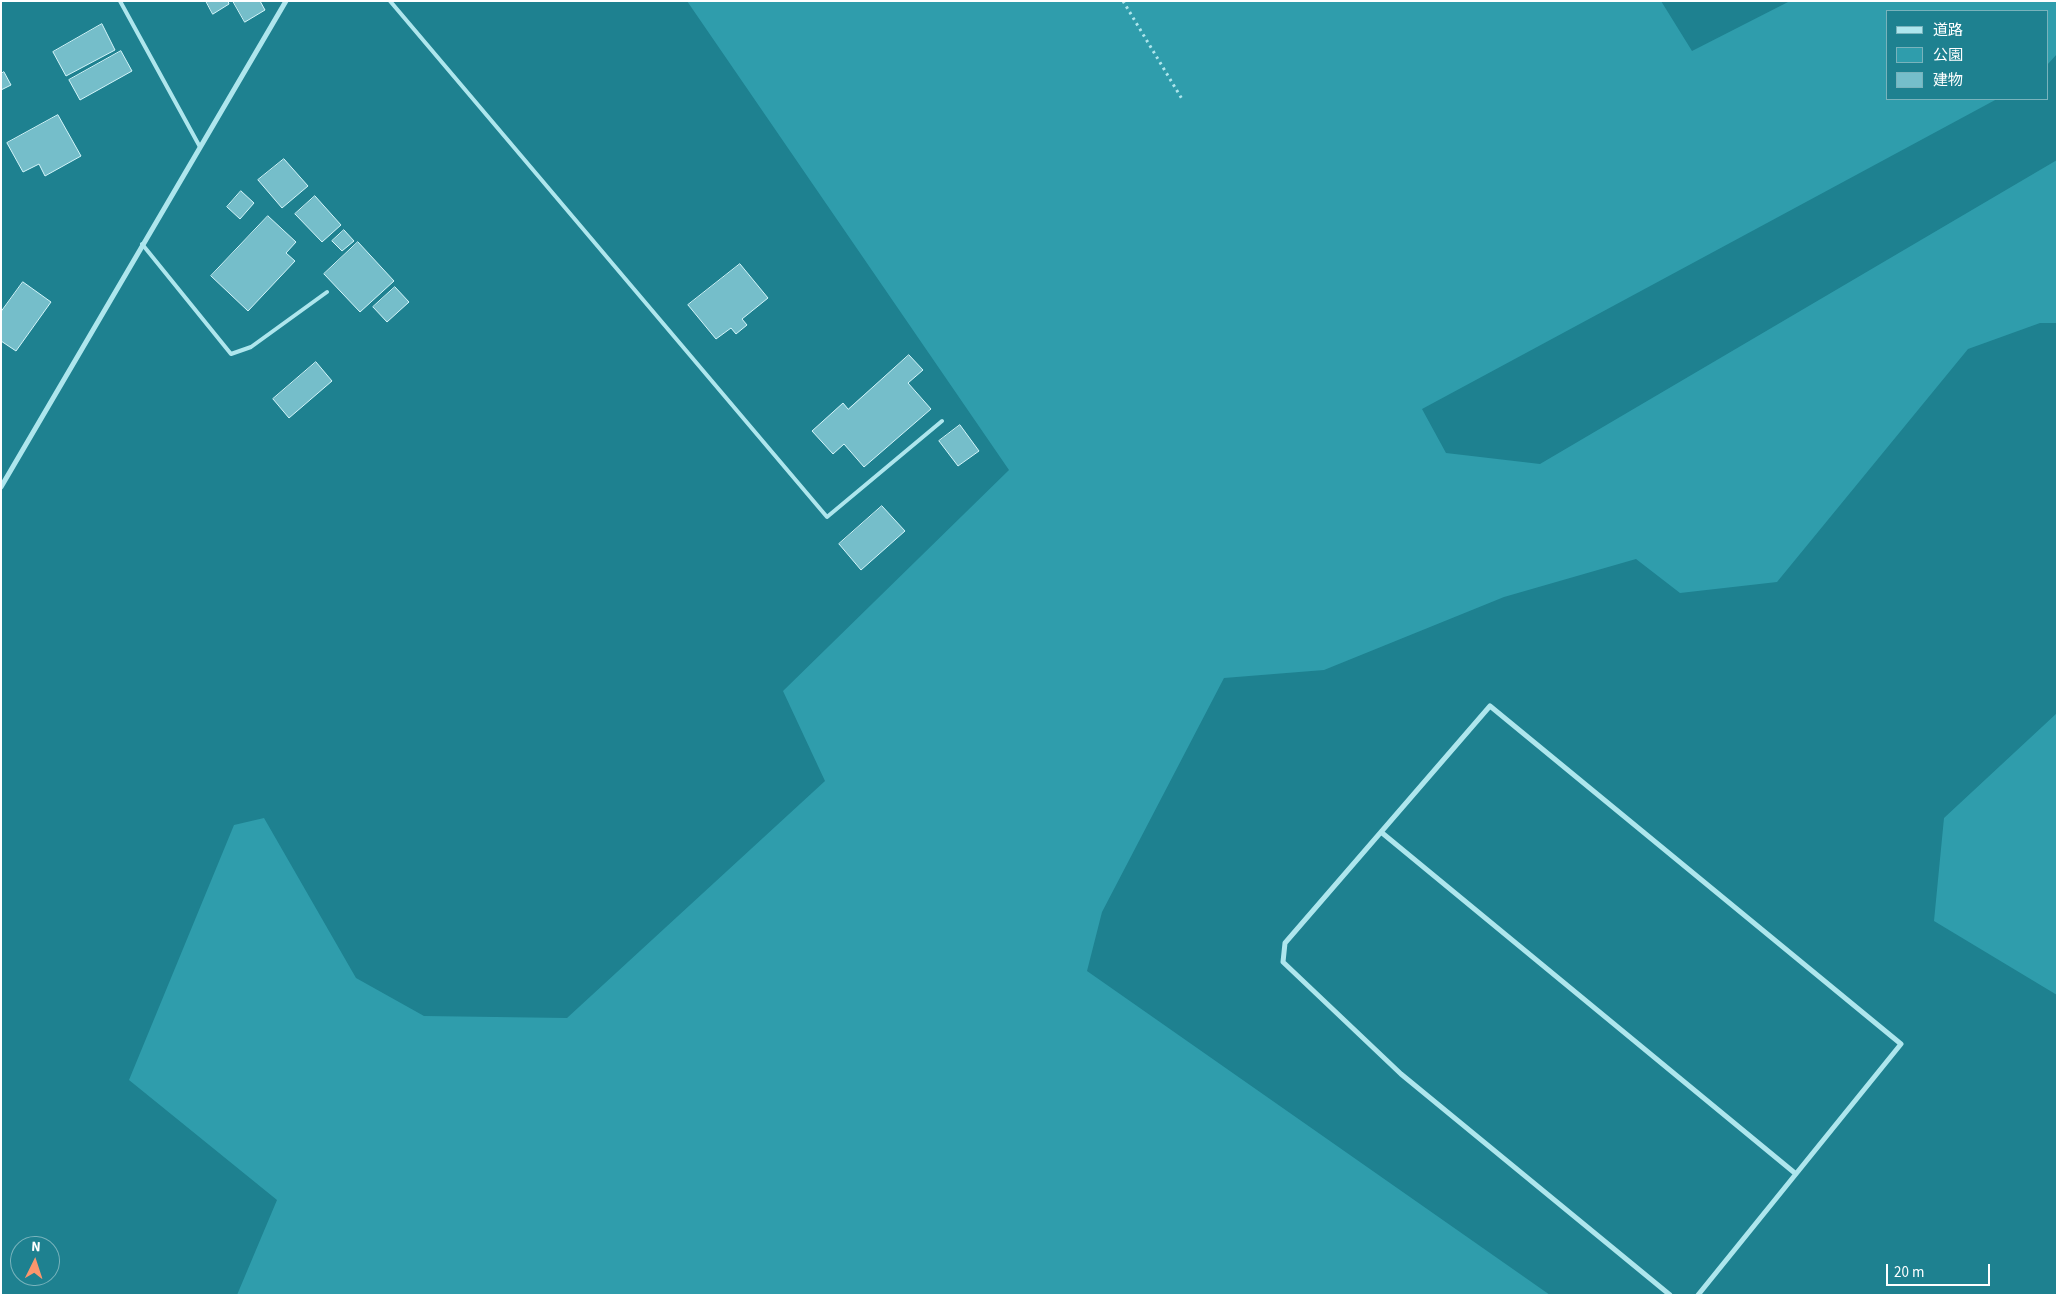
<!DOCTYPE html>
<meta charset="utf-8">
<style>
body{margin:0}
#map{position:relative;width:2058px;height:1296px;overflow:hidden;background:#1e8190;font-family:"Source Sans 3","Noto Sans JP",sans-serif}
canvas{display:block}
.frame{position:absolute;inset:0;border:2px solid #fff;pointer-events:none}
.legend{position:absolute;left:1886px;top:10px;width:162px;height:90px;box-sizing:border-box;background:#1e8190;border:1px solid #78b3bc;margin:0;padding:6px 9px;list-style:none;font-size:15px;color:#fff}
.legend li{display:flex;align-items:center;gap:10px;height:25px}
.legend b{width:25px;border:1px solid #78b3bc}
.north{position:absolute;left:10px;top:1236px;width:50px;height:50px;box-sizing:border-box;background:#1e8190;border:1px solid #78b3bc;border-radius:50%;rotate:4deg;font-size:14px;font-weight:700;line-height:20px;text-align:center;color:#fff}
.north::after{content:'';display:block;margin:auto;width:18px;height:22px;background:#fc966d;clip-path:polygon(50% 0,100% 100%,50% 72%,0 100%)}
.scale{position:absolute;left:1886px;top:1264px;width:104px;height:22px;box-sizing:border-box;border:2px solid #fff;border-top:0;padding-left:6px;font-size:15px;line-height:18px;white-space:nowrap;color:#fff;-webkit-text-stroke:4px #1e8190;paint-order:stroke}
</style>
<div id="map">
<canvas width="2058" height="1296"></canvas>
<div class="frame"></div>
<ul class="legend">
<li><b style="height:6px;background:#aee6ed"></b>道路</li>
<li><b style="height:14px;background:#2f9dac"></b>公園</li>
<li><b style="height:14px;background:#75beca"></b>建物</li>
</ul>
<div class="north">N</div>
<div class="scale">20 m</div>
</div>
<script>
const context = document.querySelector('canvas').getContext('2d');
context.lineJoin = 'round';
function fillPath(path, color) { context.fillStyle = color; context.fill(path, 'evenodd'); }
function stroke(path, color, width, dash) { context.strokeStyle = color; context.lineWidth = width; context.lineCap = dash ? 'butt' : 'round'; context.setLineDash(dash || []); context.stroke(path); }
fillPath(new Path2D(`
 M687,1H1661L1692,51L1790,1H2057V54L2047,65V11H1887V99H1997L1422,409L1446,453L1540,464L2057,160V323H2040L1968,349L1777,582L1680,593L1636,559L1504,597L1324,670L1224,678L1102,912L1087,971L1550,1295H237L277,1200L129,1080L234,825L264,818L356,978L424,1016L567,1018L825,781L783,691L1009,470Z
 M2057,713V995L1934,921L1944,818Z`), '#2f9dac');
const building = new Path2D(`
 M206,1H228L229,4L213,14Z
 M233,1H260L265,10L245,22Z
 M102,24L115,50L66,76L53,52Z
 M121,51L132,71L80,100L69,80Z
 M4,72L11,85L1,90V74Z
 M58,115L81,156L45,176L39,164L23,172L7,143Z
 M284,159L308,186L282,208L258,180Z
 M241,191L254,203L240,219L227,207Z
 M315,196L341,225L322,242L295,214Z
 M268,216L296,242L286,253L295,261L248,311L211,276Z
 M344,230L354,241L342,251L332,241Z
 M358,242L394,281L360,312L324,274Z
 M740,264L768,298L742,319L747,325L736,334L731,328L716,339L688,305Z
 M23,282L51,302L16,351L1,341V312Z
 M395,287L409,302L387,322L373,307Z
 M909,355L923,370L908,383L931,409L864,467L844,444L833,454L812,431L843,403L848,409Z
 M316,362L332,381L289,418L273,399Z
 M960,425L979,451L958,466L939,441Z
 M882,506L905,531L861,570L839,544Z`);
fillPath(building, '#75beca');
stroke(building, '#d4f5fa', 1);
stroke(new Path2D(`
 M1123,1L1182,99`), '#aee6ed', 3, [2.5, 4]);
stroke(new Path2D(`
 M120,1L200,147
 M390,1L827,517L942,421
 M142,244L231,354L251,347L327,292`), '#aee6ed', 4);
stroke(new Path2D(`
 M1,487L286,1
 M1381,832L1796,1174
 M1670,1295L1401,1074L1283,962L1285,943L1490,706L1901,1044L1698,1295`), '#aee6ed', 5);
</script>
